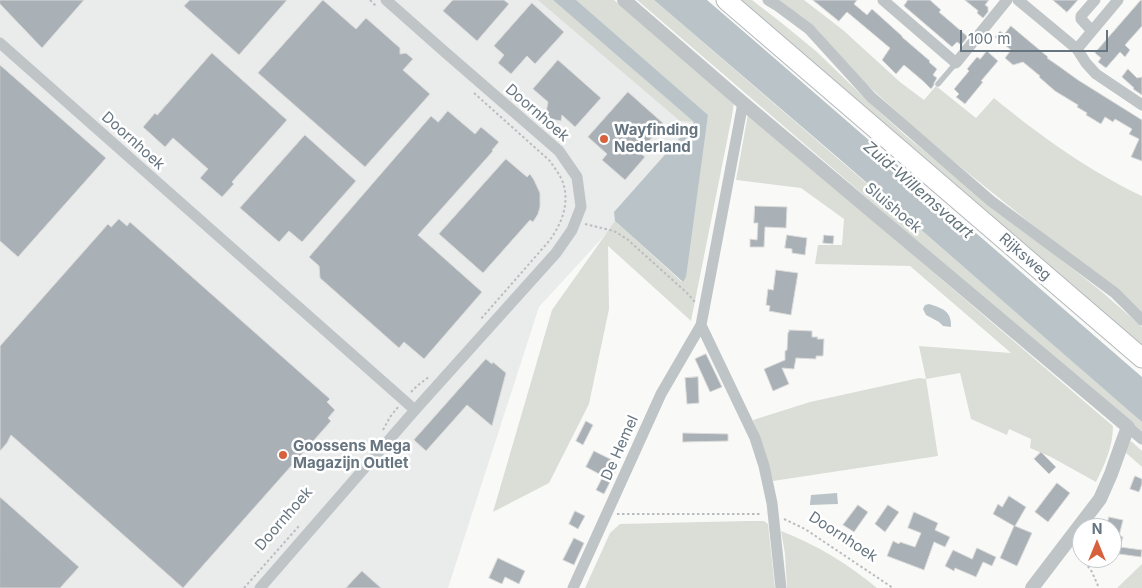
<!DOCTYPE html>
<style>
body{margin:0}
#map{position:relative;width:1142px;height:588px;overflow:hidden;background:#f9faf8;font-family:Inter,sans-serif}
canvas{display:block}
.north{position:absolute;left:1072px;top:518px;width:50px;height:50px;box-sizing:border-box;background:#fff;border:1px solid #c2c8cc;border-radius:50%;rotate:0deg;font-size:14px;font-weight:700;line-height:20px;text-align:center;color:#667580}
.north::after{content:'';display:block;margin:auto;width:18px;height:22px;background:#d6613c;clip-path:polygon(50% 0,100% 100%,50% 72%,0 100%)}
.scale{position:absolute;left:960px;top:30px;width:148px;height:22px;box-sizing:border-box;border:2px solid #667580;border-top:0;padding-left:6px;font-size:15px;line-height:18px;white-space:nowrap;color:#667580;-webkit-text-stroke:4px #fff;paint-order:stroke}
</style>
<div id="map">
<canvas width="1142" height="588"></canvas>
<div class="north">N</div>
<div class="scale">100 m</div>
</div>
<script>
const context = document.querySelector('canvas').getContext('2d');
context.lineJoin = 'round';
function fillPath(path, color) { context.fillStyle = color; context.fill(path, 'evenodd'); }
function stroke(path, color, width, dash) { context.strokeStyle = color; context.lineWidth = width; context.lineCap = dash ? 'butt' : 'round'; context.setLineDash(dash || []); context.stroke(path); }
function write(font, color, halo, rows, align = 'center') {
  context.font = font + ' Inter,sans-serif'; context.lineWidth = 5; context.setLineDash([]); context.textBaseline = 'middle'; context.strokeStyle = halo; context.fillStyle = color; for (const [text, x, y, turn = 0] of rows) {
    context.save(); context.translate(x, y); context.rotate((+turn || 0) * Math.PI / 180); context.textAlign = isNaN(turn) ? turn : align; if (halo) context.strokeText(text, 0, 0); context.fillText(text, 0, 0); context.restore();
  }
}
fillPath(new Path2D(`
 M0,0H582L716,114L539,307L448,588H0Z`), '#eaebeb');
fillPath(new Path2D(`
 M538,0H553L694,122L680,121Z
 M576,0H614L734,102L732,116L691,321L608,246L609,309L589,404L549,483L493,512L552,310L615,221L682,282L708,115Z
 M637,0H654L1125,406L1142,422V435L823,160Z
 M732,0H752L783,24L817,52L873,106L906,136L975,192L1101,291L1142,327V349Z
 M770,0H804L843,30L900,82L924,100L936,86L976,118L994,98C1039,135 1089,171 1142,196V313L963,169L913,127L851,70Z
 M748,114L1113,426C1113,446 1105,464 1096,482L1051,457L1030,448L1031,439L1009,429L1007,435L971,419L960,373L926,379L938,456L773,481L763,446L753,420L810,402L919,378L926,379L919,346L1011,353L910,266L815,264L818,245H842L844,219L801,188L736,180Z
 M1131,441L1142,451V467L1125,452L1129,443Z
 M747,521H764L768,524L775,588H585L610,533L620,524Z
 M781,531C817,545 848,564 877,588H787L785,554Z
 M1142,564V588H1117Z`), '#daded7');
fillPath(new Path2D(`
 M553,0H576L708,115L686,277L683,282L615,221L614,212L694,122Z
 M654,0H707L750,37L1142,377V422L836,156Z
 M929,304C942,308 952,311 951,327L943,326L939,322L926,315L923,309L925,305Z
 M837,493L838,504L810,505V504L811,495Z`), '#bac4c8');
const building = new Path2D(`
 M0,0H84L42,48L0,4Z
 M190,0H287L239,55L184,6Z
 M323,0L356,29L366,18L400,48V54L406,53L413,59L403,70L430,94L365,167L258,73Z
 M453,0H504L509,4L477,41L443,11Z
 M813,0H857L854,4L867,15L872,9L902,36V37L930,61L929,62L937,69L933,75L937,78L934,83V85L931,89L923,81L904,65L896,74L882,60L890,48L847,12L839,21Z
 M908,0H930L941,10L939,12L968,37L961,45L957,42L952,47L904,6Z
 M965,0H989L985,5L988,7V12L983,18L977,13L978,11Z
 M1053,0H1078L1067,12Z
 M1141,0H1142V26L1125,45L1130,50L1125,57L1120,52L1106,68L1098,62L1101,58L1095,53Z
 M532,3L564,32L535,64L527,56L511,74L498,63L504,55L494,46Z
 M1011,26L1048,57L1047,58L1060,67L1078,80L1142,120V161L1131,157L1139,139L1129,134L1132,129L1115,119L1113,122L1105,117L1101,124L1086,115L1087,113L1077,107L1078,105L1055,91L1039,77L1040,76L1023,62L1013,65L1005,58L1011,50L995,37L1000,31L1004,34Z
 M987,51L998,61L981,81L983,82L965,104L956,97L959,94L954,89L969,71L967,69L977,57L980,59Z
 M212,53L287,120L232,182L234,184L222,197L200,178L208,169L190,153L173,138L165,147L143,127L155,113L157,115Z
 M558,60L601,98L575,127L562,115L561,121L545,118L548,102L533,89Z
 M0,65L106,158L18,257L0,241Z
 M1128,69L1137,78L1142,77V95L1133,89L1134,88L1122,77Z
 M628,92L664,124L639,152L645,157L625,180L602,160L607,154L588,137Z
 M448,111L475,134L481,127L499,142L492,150L493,151L418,235L482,292L424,359L404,342L399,348L320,278L319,266L309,257L431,116L438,122Z
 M305,135L356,181L302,242L289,231L279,242L240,208Z
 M506,159L527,177L530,174L534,180L540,193V207L538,214L533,222L530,220L483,273L439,234Z
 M755,206L787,207L786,228L765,227L764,247H750V239L757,240L758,223H754Z
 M119,219L127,226L130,222L330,399L327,402L335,410L328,418L331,421L183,588L11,435L7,443L0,451V346L108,224L111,227Z
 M787,235L807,238L805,255L792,253V249L785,248Z
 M824,235L834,236L833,244L823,243Z
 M776,270L798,273L791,315L769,311L770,306L766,305L768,289L773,290Z
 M789,330L812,331V337H818L817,339H824L823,356H816V359L796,358L794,369L782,368L789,384L773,391L764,369L785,360V351L787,350L788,332H789Z
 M706,354L722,387L710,392L695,359Z
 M486,359L492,364L493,362L506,373L492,426L467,405L426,451L414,440Z
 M698,377L699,403L687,404L685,378Z
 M586,421L593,425L583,445L576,441Z
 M683,433L728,434V441L683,442Z
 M594,451L614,461L613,463L618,466L604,494L596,490L603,476L586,467Z
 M1041,452L1056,467L1049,474L1034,459Z
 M1135,476L1142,479V484L1139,492L1130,489Z
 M1057,483L1070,493L1048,522L1035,512Z
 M1009,496L1026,507L1015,526L1032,533L1017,566L1000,558L1014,526L993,514L998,504L1002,507Z
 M0,497L79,567L60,588H0Z
 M858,505L868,512L854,532L843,525Z
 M888,505L899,512L885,532L875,524Z
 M575,511L585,516L578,529L569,524Z
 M914,512L938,523L935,530L950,537L945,547L934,542L924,570L887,556L893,541L899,544L900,542L915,547L921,533L908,528Z
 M1109,517L1123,520L1119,536L1123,537L1120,547L1142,550L1141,557L1112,553V528H1106Z
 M574,538L584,543L574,565L563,560Z
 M977,548L996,557L992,566L983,562L976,577L955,568L954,571L945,566L953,550L972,559Z
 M498,558L525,571L519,584L505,577L502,584L489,578Z
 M362,571L381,588H346Z`);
fillPath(building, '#a9b0b6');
stroke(building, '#dbdbda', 1);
const primary = new Path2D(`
 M726,0L1142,358`);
stroke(primary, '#b3b8bc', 21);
stroke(new Path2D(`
 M370,0L377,7
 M474,93L550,161C555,169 562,177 564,186C569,206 561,224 550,240L480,320
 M585,224L614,231L627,239L687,293L695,302
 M411,392L417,386L430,376
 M383,430L390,417L398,407
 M617,514H762
 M784,519L805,529L893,588
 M1076,551L1082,558
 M1082,558L1092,572L1099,588
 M244,588L299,526`), '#babdc0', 2, [2.5, 2.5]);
stroke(new Path2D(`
 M938,84L956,63`), '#bfc4c7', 5.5);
stroke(new Path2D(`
 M768,0L778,6L809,29L871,97L991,201L1115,293L1142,320
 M883,0L956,63L1007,0
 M1018,0L1077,49L1118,0
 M1092,31L1081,19V16L1095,0
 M0,43L415,410
 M1077,49L1086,63L1096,74L1142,105
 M743,103L701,325L755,438L764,466L772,503L781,588
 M1128,427L1142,439
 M260,588L415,410L556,253L572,230L581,207L577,177L559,151L446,53L386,0
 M573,588L661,394L701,325`), '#bfc4c7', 11);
stroke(new Path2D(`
 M624,0L743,103L1128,427L1122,443L1111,474L1100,499L1032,588`), '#bfc4c7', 14);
stroke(primary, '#fff', 19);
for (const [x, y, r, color] of [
 [604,139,5,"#d6613c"],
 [283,455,5,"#d6613c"]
]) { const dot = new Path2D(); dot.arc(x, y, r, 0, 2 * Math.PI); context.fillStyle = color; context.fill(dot); stroke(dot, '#fff', 2); }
write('15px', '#667580', '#fff', [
 ["Doornhoek",537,113,41],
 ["Doornhoek",133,141,42],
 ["Sluishoek",893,208,40],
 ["Rijksweg",1025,257,41],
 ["De Hemel",620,448,-66],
 ["Doornhoek",284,519,-49],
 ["Doornhoek",843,537,33]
]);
write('bold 15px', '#667580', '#fff', [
 ["Wayfinding",614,130],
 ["Nederland",614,147],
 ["Goossens Mega",293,446],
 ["Magazijn Outlet",293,463]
], 'left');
write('italic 16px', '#62737a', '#fff', [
 ["Zuid-Willemsvaart",918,190,41]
]);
</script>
